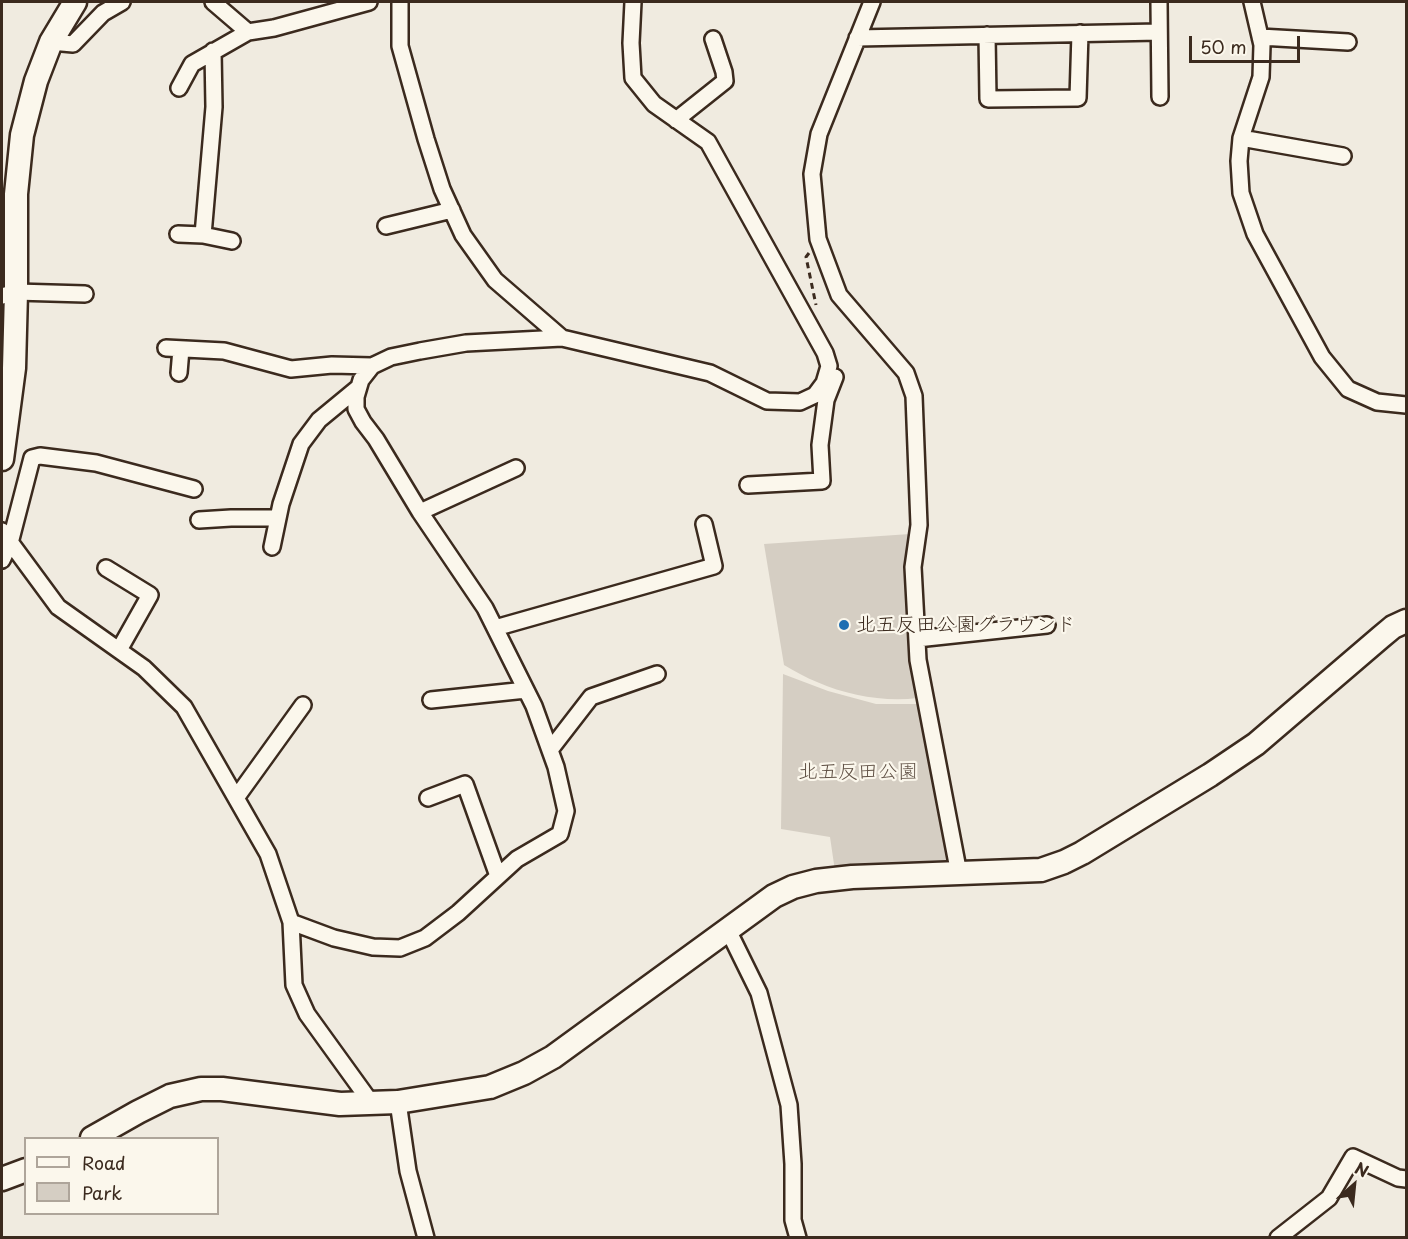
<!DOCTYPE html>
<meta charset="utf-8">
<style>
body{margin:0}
#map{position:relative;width:1408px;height:1239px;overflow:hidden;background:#f0ebe0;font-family:"Playpen Sans",sans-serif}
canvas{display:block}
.frame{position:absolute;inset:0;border:3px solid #3b2a1e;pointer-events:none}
.legend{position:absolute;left:24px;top:1137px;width:195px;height:78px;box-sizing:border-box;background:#fbf7ec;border:2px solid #aea59a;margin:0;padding:8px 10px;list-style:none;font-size:18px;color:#3b2a1e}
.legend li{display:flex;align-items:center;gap:12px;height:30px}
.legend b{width:30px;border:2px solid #aea59a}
.north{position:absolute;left:1324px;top:1155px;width:60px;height:60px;-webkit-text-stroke:4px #fbf7ec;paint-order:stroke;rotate:27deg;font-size:16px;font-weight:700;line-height:24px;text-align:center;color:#3b2a1e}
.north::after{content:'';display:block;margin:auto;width:21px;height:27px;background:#3b2a1e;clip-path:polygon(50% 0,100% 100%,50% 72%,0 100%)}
.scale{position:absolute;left:1189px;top:36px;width:111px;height:27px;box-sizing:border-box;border:3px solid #3b2a1e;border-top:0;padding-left:8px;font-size:18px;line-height:21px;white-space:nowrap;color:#3b2a1e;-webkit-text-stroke:4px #fbf7ec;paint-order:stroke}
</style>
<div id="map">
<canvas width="1408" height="1239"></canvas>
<div class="frame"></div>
<ul class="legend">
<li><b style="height:8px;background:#fbf7ec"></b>Road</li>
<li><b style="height:16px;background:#d5cec3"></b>Park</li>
</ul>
<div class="north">N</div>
<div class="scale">50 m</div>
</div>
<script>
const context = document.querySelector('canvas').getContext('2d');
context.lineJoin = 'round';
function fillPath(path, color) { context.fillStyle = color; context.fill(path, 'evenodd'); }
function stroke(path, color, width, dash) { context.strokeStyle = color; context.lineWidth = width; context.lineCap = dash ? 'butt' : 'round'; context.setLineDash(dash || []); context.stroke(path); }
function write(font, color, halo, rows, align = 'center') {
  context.font = font + ' "Playpen Sans","Klee One",sans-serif'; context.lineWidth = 4.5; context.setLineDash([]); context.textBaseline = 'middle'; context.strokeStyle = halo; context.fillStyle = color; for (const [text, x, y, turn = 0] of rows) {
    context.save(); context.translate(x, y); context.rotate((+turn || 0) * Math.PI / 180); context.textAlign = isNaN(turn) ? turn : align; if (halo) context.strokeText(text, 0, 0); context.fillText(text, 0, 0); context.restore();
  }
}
fillPath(new Path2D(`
 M910,534L906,582L918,698C885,702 849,696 817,682C806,678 795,671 784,665L764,544Z
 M783,674L828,691L876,704H919L949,864L835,871L830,837L781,829Z`), '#d5cec3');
const street = new Path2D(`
 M213,2L248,32L274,28L369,2
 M400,2V46L426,139L442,189L463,235L495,280L562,338
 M872,2L819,134L812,174L818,239L839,295L906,373L914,396L919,525L913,567L918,660L959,874
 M1159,2L1160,97
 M1252,2L1262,45L1261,77L1241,138L1239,161L1241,193L1255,234L1322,357L1348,389L1377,402L1406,405
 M987,35L988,99L1078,98L1080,33
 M1260,37L1348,42
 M857,38L1159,32
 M51,42L73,44L103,13L122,2
 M179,88L192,64L248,32
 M676,120L725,81L724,72L713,39
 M1241,138L1343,156
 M386,226L452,210
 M178,234L203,235L214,107L213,51
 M203,235L232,241
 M2,296L16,292L85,294
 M166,348L224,351L291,369L332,365L372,366
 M179,373L181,349
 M748,485L822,481L820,445L826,400L835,377
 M420,512L516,468
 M199,520L231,518H278
 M2,531L58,607L144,668L184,707L268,854L291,922L294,985L307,1014L372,1104
 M272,547L281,504L301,444L319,420L359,387
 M2,560L10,543L32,458L40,456L96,463L194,489
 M106,568L150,595L119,650
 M495,628L714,566L704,524
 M917,639L1047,625
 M431,700L526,690
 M550,750L591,697L657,674
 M236,798L303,705
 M428,798L465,784L498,876
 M291,922L334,938L373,947L400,948L425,938L458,913L517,859L560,834L566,811L556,767L534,706L485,608L420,512L376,439L363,422L356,409V397L361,380L372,366L391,357L420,351L466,343L562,338L710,373L767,401L800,402L815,395L824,383L829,366L825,353L708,142L654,104L633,78L631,43L633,2
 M728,930L759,993L789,1105L793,1164V1220L798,1238
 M398,1102L408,1171L426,1238
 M1278,1238L1329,1198L1353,1157L1398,1178L1406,1179`);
const secondary = new Path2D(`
 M2,459L14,368L16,292V194L22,135L36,81L51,42L75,2
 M92,1138L138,1112L170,1096L201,1089H222L340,1104L398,1102L490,1087L524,1073L553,1057L774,896L793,887L816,881L852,877L1041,870L1064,862L1082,853L1210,775L1256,744L1381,637L1393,627L1406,621
 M2,1179L26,1170`);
stroke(street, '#3b2a1e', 20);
stroke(secondary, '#3b2a1e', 27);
stroke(new Path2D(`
 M809,253L806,257L816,305`), '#3b2a1e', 3, [6, 4.5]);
stroke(street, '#fbf7ec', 15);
stroke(secondary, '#fbf7ec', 22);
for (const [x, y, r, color] of [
 [844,625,6,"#1f6fb2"]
]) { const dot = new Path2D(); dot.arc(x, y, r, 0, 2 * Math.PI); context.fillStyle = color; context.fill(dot); stroke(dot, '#fbf7ec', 2); }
write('20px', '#3b2a1e', '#fbf7ec', [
 ["北五反田公園グラウンド",856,625]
], 'left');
write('20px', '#625347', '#fbf7ec', [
 ["北五反田公園",858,772]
]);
</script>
